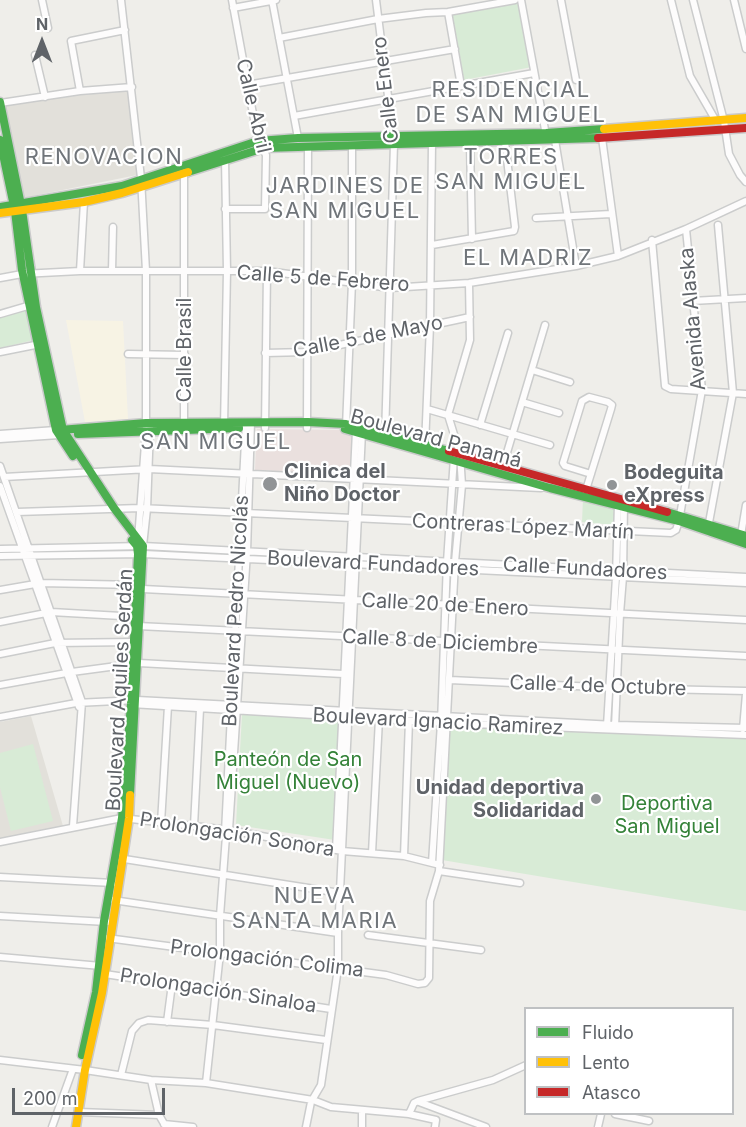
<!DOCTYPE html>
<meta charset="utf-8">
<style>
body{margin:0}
#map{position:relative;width:746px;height:1127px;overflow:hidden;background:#efeeea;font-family:Inter,sans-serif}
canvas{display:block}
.legend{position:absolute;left:524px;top:1007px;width:210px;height:108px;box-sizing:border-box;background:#fff;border:2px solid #bfc1c3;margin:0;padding:8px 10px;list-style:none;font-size:18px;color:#5f6368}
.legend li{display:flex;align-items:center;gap:12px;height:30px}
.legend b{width:30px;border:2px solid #bfc1c3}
.north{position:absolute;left:12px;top:12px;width:60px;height:60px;-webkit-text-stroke:4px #fff;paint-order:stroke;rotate:0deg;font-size:16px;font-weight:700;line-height:24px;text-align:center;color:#5f6368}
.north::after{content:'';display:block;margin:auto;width:21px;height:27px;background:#5f6368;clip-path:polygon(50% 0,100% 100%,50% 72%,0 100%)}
.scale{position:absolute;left:12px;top:1088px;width:153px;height:27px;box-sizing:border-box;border:3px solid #5f6368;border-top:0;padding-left:8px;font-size:18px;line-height:21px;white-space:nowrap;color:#5f6368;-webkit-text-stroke:4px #fff;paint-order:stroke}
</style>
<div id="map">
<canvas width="746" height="1127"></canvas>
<ul class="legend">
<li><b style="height:8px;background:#4caf50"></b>Fluido</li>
<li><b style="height:8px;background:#ffc107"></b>Lento</li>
<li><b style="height:8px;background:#c62828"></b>Atasco</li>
</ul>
<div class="north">N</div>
<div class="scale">200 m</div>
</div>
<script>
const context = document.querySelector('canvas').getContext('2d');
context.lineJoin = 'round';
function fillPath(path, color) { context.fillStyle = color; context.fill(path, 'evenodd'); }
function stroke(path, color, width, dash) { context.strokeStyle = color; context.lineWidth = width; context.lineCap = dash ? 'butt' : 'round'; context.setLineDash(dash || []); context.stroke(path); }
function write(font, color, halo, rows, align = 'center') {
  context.font = font + ' Inter,sans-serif'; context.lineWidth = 4.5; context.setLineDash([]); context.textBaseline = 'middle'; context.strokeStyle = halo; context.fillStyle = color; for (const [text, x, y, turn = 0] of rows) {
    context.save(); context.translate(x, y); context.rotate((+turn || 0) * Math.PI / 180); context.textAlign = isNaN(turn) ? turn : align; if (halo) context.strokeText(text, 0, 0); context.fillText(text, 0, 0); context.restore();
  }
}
fillPath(new Path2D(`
 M66,320L123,321L128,419L85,422Z`), '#f7f3e4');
fillPath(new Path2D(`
 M131,90L137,175L23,198L5,106L80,95Z
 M31,716L63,826L0,839V722Z`), '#e2e0da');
fillPath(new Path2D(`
 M257,429L340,430L354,433L353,475L255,470Z`), '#eae0de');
fillPath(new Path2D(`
 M518,0L532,67L464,80L452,12Z
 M27,308L34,340L0,348V316Z
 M583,498L615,506L614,525L582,522Z
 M242,714L340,718L335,840L236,825Z
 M448,724L746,738V911L442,860Z
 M33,744L53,821L11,831L0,787V753Z`), '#d8ebd6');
const street = new Path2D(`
 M42,0L48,28
 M121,0L141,178L146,271V430L138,540
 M272,0L298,138
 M376,0L394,144L385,436
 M521,0L546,135
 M561,0L576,80
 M671,0L690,76L716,121
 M693,0L724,121L729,154L740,175L746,182
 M734,0L746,49
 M233,8L276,0
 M448,12L461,86
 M279,38L378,19L426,13L448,12L515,0
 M35,55L45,97
 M247,85L455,49
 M80,91L71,41L125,30
 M0,103L80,91L132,87
 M294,116L534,73
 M602,138L618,256
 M555,140L576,266
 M470,142L472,239
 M184,172V427
 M225,209H265L266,155L258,141L232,0
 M536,218L611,214
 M652,240L665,386L671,389L746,394
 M432,245L514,231L515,227L505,142
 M80,271L84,202
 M112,271L113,227
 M0,278L22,274L80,271H267L390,288L469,283L576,266L618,256L686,229L746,201
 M692,301L746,298
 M0,314L31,305
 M0,352L40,344
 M265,353L307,352L470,317
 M128,354L185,355
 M532,370L570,382
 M522,402L559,413
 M427,409L550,445
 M480,425L508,333
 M224,426L227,271L225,159
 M346,427L352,282V146
 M265,428L267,271
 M307,428L308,146
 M0,434L56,430
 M0,439L59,435
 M425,446L430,325L432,143
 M0,466L82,702L73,826
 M503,466L545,325
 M4,477L149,469L541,488
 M0,486L79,707
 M585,493L611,409L612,405L608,402L589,397L582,401L563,463L565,466L591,474
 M17,512L140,508L671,533L676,530L679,521L702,390L686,229
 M708,528L733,393L718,225
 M741,535L746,505
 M143,546L147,509L150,427
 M0,549L143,546L746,577
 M0,556L144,554L746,583
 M143,589L746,620
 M0,590L41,583L137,585
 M0,622L51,612L139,617
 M138,626L746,656
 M0,654L55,643L133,642
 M450,680L617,688L746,691
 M0,685L72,672L139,663L343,674
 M131,704L447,723L746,735
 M0,717L76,703L137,700L615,725L746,728
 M607,726L616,577L618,503
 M615,727L620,614L623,577L624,504
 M743,729L746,694
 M161,823L168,706
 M194,826L200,709
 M225,832L246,422
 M0,842L122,818L229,830L342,851L404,856L440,865
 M336,850L356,431
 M372,853L379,719
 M404,856L409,721
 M118,858L340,893
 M432,863L441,723L447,562L454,457
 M439,871L520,883
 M0,877L113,883
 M113,900L338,933
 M0,916L107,922
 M368,935L481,950
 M107,938L386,975L418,984L425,983L429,978L430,901L439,871L455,562L462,485L460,454L448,415L470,340L469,283
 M0,957L101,966
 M105,974L331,1009
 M167,1022L172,984
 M0,1060L85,1070L151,1080L206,1083L313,1100L331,1107L409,1114L436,1120L435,1127
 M121,1075L132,1031L139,1023L148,1020L213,1025L326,1040
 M151,1080L159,1115L166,1127
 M206,1083L220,953V916L226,836L229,830L247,552L251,422
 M419,1102L486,1127
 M79,1112L159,1115
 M409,1114L414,1103L418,1101L493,1080L526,1065
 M615,1114L649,1121
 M164,1124L193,1127
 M52,1127L73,1069
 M306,1127L311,1102L321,1085L338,968V933L362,432
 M362,1127V1110
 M598,1127L601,1114`);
const fast = new Path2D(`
 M0,102L22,210L36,307L63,430L114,508L143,546L130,795
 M0,140L15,211L22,270L56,430L73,456
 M188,172L264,148L598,138
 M0,207L122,186L258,141L298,138L546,133L604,129
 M345,429L550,488L679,521L746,544
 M60,430L146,423L308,422L346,424L449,451
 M78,434L239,428
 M667,512L746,536
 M82,1055L96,992L104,921L122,818L131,704L138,554L137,546L132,540`);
const slow = new Path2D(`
 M604,129L746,118
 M0,213L84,202L122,193L188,172
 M76,1127L85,1070L102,993L129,818L130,795`);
const jam = new Path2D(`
 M598,138L746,128
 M449,451L667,512`);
stroke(street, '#cbcccc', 9);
stroke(fast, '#cacacb', 11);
stroke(slow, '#cacacb', 11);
stroke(jam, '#cacacb', 11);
stroke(street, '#fdfcfc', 6);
stroke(fast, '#4caf50', 8);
stroke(slow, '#ffc107', 8);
stroke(jam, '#c62828', 8);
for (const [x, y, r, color] of [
 [270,484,8,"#919496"],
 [612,485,6,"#919496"],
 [596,799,6,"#919496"]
]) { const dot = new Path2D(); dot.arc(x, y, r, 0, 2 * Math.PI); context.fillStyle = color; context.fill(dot); stroke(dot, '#fff', 2); }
write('20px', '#5f6368', '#fff', [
 ["Calle Enero",386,90,-97],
 ["Calle Abril",253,106,77],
 ["Calle 5 de Febrero",323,279,4],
 ["Avenida Alaska",693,319,-95],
 ["Calle 5 de Mayo",368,337,-11],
 ["Calle Brasil",185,350,-90],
 ["Boulevard Panamá",436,439,15],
 ["Contreras López Martín",523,527,3],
 ["Boulevard Fundadores",373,564,3],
 ["Calle Fundadores",585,569,3],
 ["Calle 20 de Enero",445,605,3],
 ["Boulevard Pedro Nicolás",236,611,-87],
 ["Calle 8 de Diciembre",440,642,3],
 ["Calle 4 de Octubre",598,686,2],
 ["Boulevard Aquiles Serdán",120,690,-87],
 ["Boulevard Ignacio Ramirez",438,722,3],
 ["Prolongación Sonora",237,835,9],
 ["Prolongación Colima",267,959,7],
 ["Prolongación Sinaloa",218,991,9]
]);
write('bold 20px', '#5f6368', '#fff', [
 ["Clinica del",284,472],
 ["Niño Doctor",284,495],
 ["Bodeguita",624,473],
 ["eXpress",624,496],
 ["Unidad deportiva",584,788,"right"],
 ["Solidaridad",584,811,"right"]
], 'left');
write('20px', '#348238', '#fff', [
 ["Panteón de San",288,760],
 ["Miguel (Nuevo)",288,783],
 ["Deportiva",667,804],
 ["San Miguel",667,827]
]);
context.letterSpacing = '1.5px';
write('22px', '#70757a', '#fff', [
 ["RESIDENCIAL",511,90],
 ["DE SAN MIGUEL",511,115],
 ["RENOVACION",104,157],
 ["TORRES",511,157],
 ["SAN MIGUEL",511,182],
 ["JARDINES DE",345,186],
 ["SAN MIGUEL",345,211],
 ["EL MADRIZ",528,258],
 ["SAN MIGUEL",216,442],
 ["NUEVA",315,896],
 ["SANTA MARIA",315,921]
]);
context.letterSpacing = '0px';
</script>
